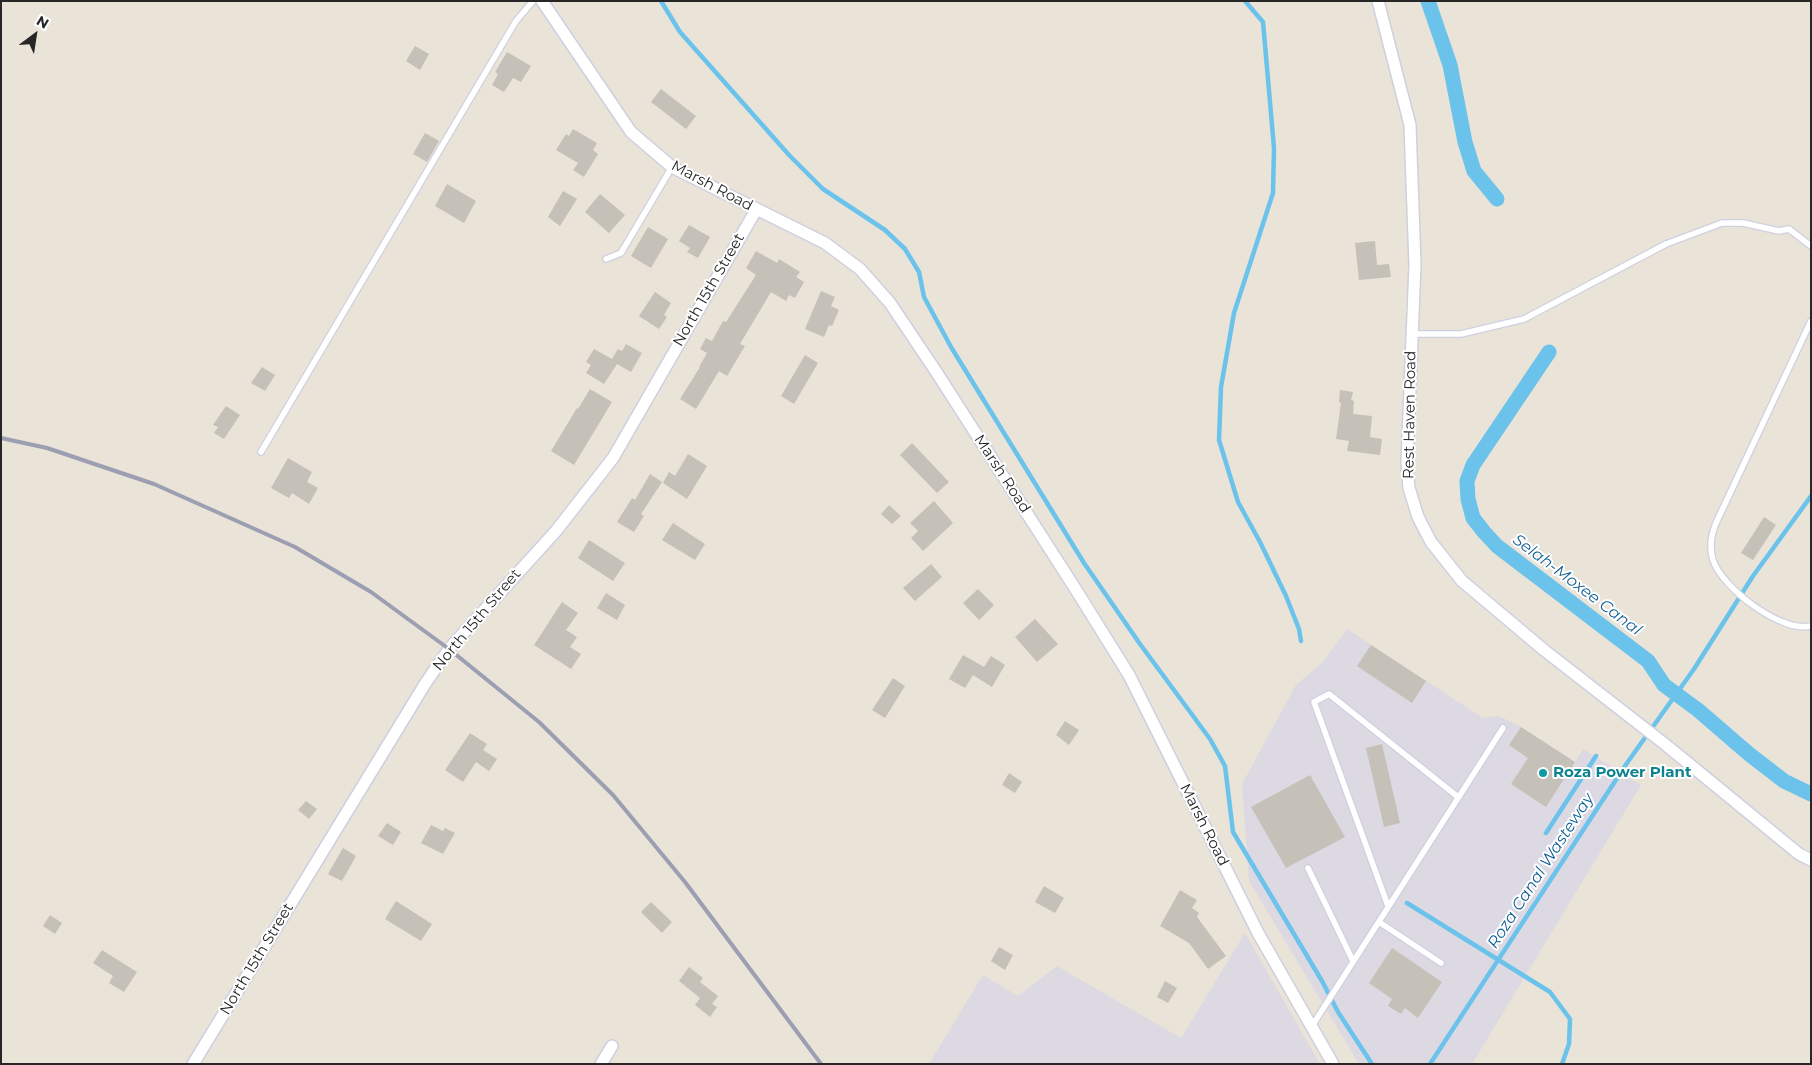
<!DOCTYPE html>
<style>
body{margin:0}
#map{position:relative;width:1812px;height:1065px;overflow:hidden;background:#eae3d8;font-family:Montserrat,sans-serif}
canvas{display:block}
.frame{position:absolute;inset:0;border:2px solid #272727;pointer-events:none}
.north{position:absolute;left:10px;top:10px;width:50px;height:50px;-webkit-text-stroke:4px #fff;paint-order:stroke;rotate:31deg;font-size:14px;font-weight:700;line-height:20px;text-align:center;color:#272727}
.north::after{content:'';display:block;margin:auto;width:18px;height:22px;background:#272727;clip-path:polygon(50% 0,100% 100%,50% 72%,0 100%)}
</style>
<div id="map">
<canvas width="1812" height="1065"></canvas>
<div class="frame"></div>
<div class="north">N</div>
</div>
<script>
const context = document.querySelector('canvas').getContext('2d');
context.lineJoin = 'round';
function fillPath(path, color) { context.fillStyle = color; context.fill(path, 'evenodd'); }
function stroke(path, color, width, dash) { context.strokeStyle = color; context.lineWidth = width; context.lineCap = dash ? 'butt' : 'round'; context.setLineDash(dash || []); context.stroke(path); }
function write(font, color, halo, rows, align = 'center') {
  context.font = font + ' Montserrat,sans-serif'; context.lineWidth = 4; context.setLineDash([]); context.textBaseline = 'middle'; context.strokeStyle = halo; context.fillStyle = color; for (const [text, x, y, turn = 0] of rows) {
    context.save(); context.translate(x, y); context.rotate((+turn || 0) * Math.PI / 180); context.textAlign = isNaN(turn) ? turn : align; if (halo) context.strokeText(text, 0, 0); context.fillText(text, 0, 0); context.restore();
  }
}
fillPath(new Path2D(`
 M1347,629L1483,718L1499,716L1521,727L1575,762L1583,749L1641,785L1472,1064H1359L1249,881L1242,784L1296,685L1322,663Z
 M1245,933L1320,1064H929L983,975L1018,996L1057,966L1181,1038Z`), '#dcd9e2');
stroke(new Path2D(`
 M661,1L680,32L789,155L823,189L885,230L905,249L919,272L924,297L951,347L1084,563L1140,644L1210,739L1225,766L1233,832L1322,981L1338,1012L1372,1064
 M1245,1L1263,22L1274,148L1273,193L1234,313L1221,387L1219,440L1238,502L1260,542L1286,596L1299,629L1301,641
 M1546,833L1596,756
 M1407,903L1550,992L1570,1019L1569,1044L1562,1064
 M1430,1064L1627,763L1694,669L1753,576L1811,496`), '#6bc3ec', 4.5);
stroke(new Path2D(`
 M1428,1L1450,65L1465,142L1474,171L1497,199
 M1549,352L1473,465L1467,481L1468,499L1473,518L1484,532L1497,546L1648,661L1664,685L1698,710L1749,754L1784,781L1811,794`), '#6bc3ec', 15);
fillPath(new Path2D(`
 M415,46L429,54L420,70L406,61Z
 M507,52L531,66L521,82L513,78L504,92L492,85L498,74L495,72Z
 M661,89L696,116L686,129L651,102Z
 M573,129L597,143L593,150L598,154L584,177L573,170L578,163L556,150L566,134L569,136Z
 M425,133L439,141L427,162L413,154Z
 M447,184L476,201L464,223L435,206Z
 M563,191L577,199L560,226L548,217Z
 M600,194L625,215L609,233L585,212Z
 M689,225L710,237L698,258L687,252L690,248L679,241Z
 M648,227L668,239L651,268L631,256Z
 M1375,241L1377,265L1389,264L1391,277L1359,280L1355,243Z
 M756,251L777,263L779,259L800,272L796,277L804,282L795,298L789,295L786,301L771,292L740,344L745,346L727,376L719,371L696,409L680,399L700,367H699L707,353L700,349L706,338L712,341L723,321L726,322L756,275L746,268Z
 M821,291L835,297L831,306L839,310L832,326L829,325L824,337L805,329Z
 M655,292L671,303L664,315L667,317L659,329L639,316Z
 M626,344L642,353L631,372L617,364L604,384L586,373L591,365L586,362L594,349L612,359L618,349L622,351Z
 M805,355L818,363L794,404L781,396Z
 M262,367L275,375L265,391L251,383Z
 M590,389L612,402L574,465L551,451L577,408L578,409Z
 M1340,390L1353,392L1351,400L1354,401L1353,414L1372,416L1370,437L1382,439L1380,455L1347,451L1349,441L1336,439L1341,403L1339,402Z
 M226,406L240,415L224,439L214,433L218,427L213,425Z
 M912,443L949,482L937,493L900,455Z
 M688,454L707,466L687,499L663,483L669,472L675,476Z
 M288,458L312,472L307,482L318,488L309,504L292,493L289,498L271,488Z
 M650,474L662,482L641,514L644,516L634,532L617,522L632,498L635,500Z
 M934,501L953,523L923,551L911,538L918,531L910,523Z
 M889,505L901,516L892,524L881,514Z
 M1764,517L1776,525L1753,560L1741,553Z
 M673,523L705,544L695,560L662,540Z
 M589,540L625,563L613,581L578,558Z
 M931,564L942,577L915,601L903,588Z
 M978,589L994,605L979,620L963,603Z
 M606,593L625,605L617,620L597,608Z
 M562,602L578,613L566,630L577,637L570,647L581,654L571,669L534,645Z
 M1035,619L1058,644L1037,662L1015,637Z
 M1371,645L1426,681L1412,703L1357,666Z
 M963,655L984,667L991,656L1005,665L992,687L973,675L965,688L949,679Z
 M893,678L905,686L885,718L872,710Z
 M1065,721L1079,730L1069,745L1056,735Z
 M1521,727L1575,762L1546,807L1511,784L1528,758L1509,745Z
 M470,733L487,744L483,750L497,759L489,771L476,762L463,782L445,770Z
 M1382,744L1400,823L1384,827L1366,748Z
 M1009,773L1022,782L1015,793L1002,785Z
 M1310,775L1345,837L1286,868L1251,807Z
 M306,801L317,809L309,819L298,810Z
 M387,823L401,832L393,845L378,836Z
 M431,825L443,831L445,828L455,833L443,854L421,843Z
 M343,848L356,856L342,881L328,874Z
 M1044,886L1064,898L1055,913L1035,902Z
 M1180,890L1197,900L1192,908L1199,913L1197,917L1226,956L1208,969L1189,943L1160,926Z
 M396,901L432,924L421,941L385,919Z
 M651,902L672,922L662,933L641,912Z
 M50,915L62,923L55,934L43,926Z
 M999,947L1013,955L1005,970L991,961Z
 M1392,948L1442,982L1418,1018L1405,1008L1401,1014L1388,1006L1392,999L1369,983Z
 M102,950L137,972L124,992L109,983L113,976L93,963Z
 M689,967L703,978L700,982L718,996L712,1004L717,1007L710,1017L695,1005L700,998L679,981Z
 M1165,981L1177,988L1168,1003L1157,997Z`), '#c5c0b8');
const service = new Path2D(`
 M606,259L621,253L672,167
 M1811,321L1716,523C1711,535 1709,547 1713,560C1722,588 1781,633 1811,626
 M1412,334H1461L1524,319L1666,244L1722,223H1743L1779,231L1789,229L1811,246
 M261,452L516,21L533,1
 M1308,868L1353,961
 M1388,906L1314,702L1329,694L1458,797
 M1379,922L1441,963
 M1312,1026L1503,728`);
const minor = new Path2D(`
 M542,1L631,132L672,167L825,243L860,269L890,303L937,373L1078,593L1129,675L1258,933L1333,1064
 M1378,1L1410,125L1415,265L1407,463L1409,488L1418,517L1431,542L1462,581L1544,650L1666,745L1799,854L1811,860
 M193,1064L425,684L449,649L556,531L613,458L756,210
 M601,1064L612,1046`);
stroke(service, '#ced0e0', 8);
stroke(minor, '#ced0e0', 14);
stroke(service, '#fff', 5.5);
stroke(minor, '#fff', 11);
stroke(new Path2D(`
 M1,438L47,448L154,484L295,547L371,592L449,649L539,722L613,795L685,882L821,1064`), '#9c9eb2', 4);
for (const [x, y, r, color] of [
 [1543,773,5,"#0f9aa8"]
]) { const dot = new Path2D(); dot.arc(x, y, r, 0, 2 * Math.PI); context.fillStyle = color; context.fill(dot); stroke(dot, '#fff', 2); }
write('15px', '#272727', '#fff', [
 ["Marsh Road",712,186,28],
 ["North 15th Street",709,290,-60],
 ["Rest Haven Road",1410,415,-89],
 ["Marsh Road",1002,474,57],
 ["North 15th Street",477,620,-50],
 ["Marsh Road",1204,825,63],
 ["North 15th Street",257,959,-59]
]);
write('bold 15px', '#0d838f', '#fff', [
 ["Roza Power Plant",1553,773]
], 'left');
write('italic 16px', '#0e5f94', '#fff', [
 ["Selah-Moxee Canal",1577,585,37],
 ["Roza Canal Wasteway",1541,871,-57]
]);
</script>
